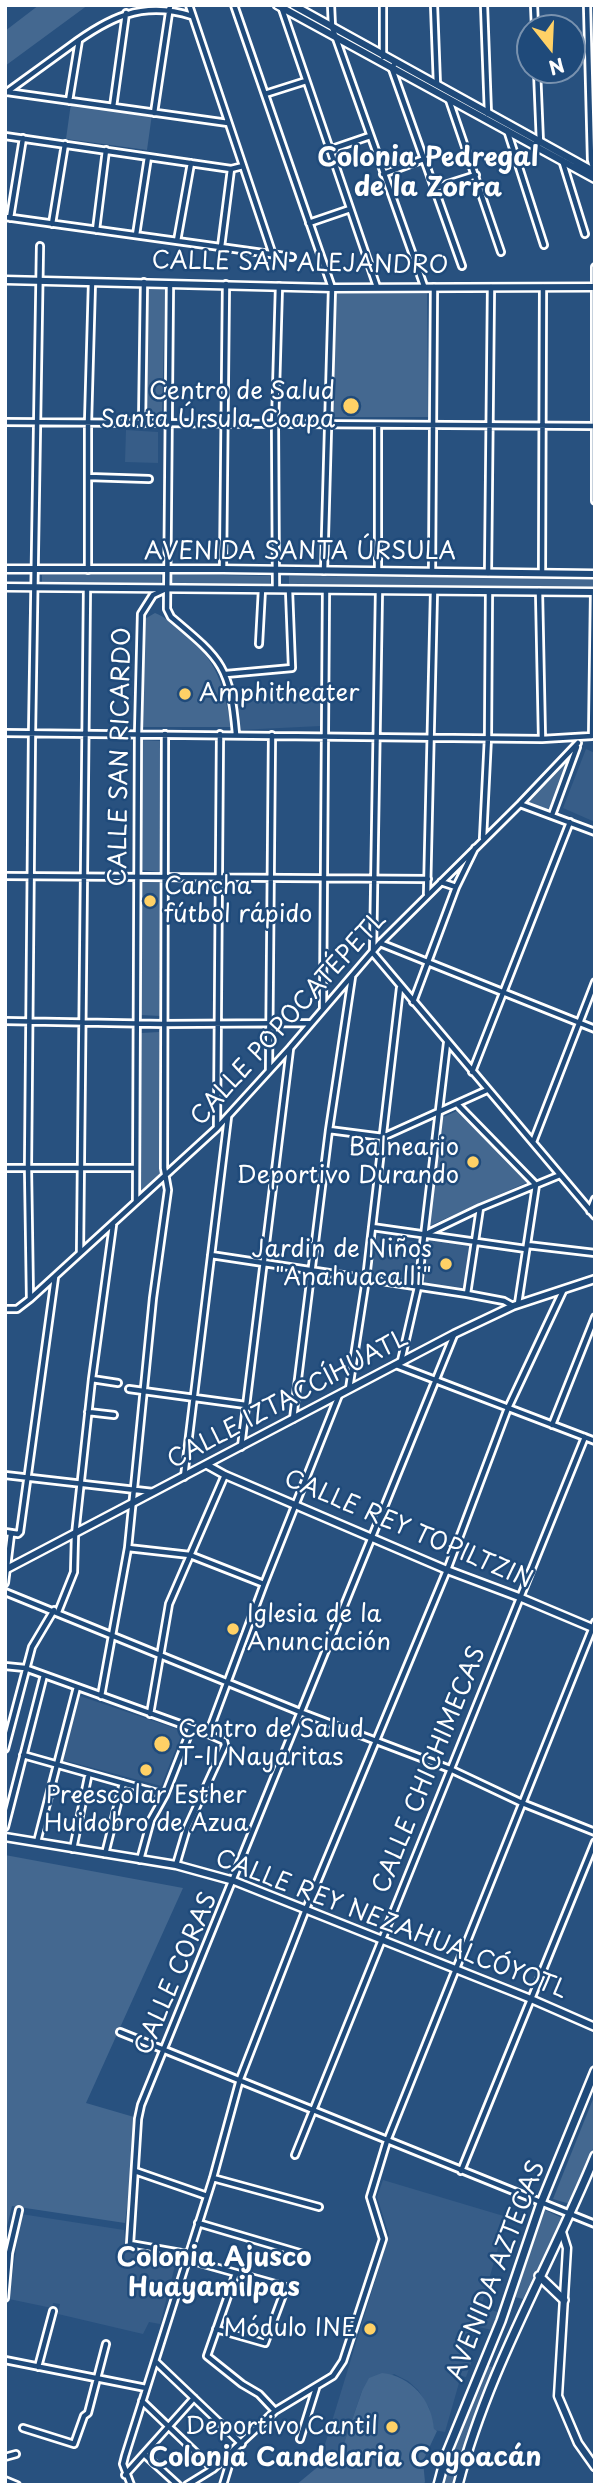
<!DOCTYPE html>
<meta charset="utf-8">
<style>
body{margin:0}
#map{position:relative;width:600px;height:2490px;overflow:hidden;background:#28517f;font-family:"Playpen Sans",sans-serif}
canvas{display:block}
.frame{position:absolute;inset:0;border:7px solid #fff;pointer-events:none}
.north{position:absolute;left:516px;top:14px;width:70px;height:70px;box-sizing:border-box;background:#1f4a7a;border:2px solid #7992af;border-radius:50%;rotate:162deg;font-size:19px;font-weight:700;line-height:28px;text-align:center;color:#fff}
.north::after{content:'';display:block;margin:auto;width:24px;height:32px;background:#ffd166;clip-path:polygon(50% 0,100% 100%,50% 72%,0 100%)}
</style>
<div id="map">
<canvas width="600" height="2490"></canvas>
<div class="frame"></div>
<div class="north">N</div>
</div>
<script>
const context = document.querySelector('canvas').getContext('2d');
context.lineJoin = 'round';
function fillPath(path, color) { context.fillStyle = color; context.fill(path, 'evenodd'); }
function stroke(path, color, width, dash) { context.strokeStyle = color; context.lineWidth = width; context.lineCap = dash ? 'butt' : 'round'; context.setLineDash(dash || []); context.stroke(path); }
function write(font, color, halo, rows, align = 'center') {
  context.font = font + ' "Playpen Sans",sans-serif'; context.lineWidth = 5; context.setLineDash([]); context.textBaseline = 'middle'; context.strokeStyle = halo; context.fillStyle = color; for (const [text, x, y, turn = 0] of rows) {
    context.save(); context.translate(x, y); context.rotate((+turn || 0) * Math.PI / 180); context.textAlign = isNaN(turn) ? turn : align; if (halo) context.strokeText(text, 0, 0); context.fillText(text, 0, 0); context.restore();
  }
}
fillPath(new Path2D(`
 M126,430L158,432V463L125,462Z
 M320,687L321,726L239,730L237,690Z
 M586,749L595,753V822L563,808Z
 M377,1236L418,1242L413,1282L371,1277Z
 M428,1238L470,1245L462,1290L422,1284Z
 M80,1696L183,1731L161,1786L63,1760Z
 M383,2180L507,2217L481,2307L498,2312L492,2330L474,2326L465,2355L473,2358L466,2377L461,2376L445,2432L434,2430L429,2408L418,2390L408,2381L394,2374L362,2391L343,2446L327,2458L322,2454L389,2235L377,2197Z
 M21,2214L124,2230L126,2248L177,2258L160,2324L149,2322L143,2334L58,2314L60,2304L53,2303L52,2308L9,2299Z`), '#375d88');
fillPath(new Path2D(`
 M39,5H88L5,66V31Z
 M71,103L152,114L147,150L66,139Z
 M147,285L165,286L162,416L144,415Z
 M336,291H427L428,417H334Z
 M172,574L270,576V585L172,583Z
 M42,575H161V583L42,584Z
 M289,576L595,578V587L289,585Z
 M155,613C166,617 174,626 182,632C220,663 221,682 232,727H140L143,620Z
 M139,740L161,741L160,872L140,870Z
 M569,759L552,811L525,802Z
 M139,880H160V1016L141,1015Z
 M159,1032L161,1174L140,1194L141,1033Z
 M461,1109L530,1181L429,1226L439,1119Z
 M5,1855L183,1888L86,2103L134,2117L132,2166L125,2223L12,2206L5,2235Z
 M595,2094V2144L570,2204L553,2199Z
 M545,2210L562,2218L523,2299L515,2297Z
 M488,2366L492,2367L488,2384L468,2434L452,2485H443L463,2424Z
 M382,2373C411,2376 432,2400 434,2429L437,2431L423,2461L425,2482L423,2485H296L343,2446L362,2391L369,2378Z`), '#446890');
const minor = new Path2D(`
 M189,5L273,255
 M234,5L332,288L324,571
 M331,5L332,27L424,286
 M434,5L437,85
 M484,5L488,114
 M534,5L535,28
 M587,5L591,160L595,175
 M281,6L377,287
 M383,57V5
 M395,62L392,69L462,266
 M537,70L540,143
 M7,92L228,123
 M7,92C28,77 48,62 69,47C108,18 142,0 192,16
 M265,94L306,81
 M449,100L501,252
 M69,101L79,40
 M113,107L126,13
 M154,113L170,6
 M507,130L544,245
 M5,136L231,169L243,166
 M329,150L370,136
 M562,160L585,234
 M383,174L424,159
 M435,188L476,175
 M5,217L292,257
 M10,218L23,138
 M309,223L350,209
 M52,224L65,144
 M96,230L106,150
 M136,235L148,157
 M177,241L191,163
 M221,247L231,169
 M595,267V501
 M170,284L167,609L171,617C222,660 230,666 236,734
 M5,422L595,426
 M142,424L144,282
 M378,425V571
 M88,477L149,479
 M223,569L226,284
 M88,570V423L92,282
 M432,572L434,287
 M488,573L491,287
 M542,573L543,287
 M276,589L275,425L279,286
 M379,590L373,953L595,1216
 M539,591L542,739
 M259,644L262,589
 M226,674L292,668L289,590
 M5,733L542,739L592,736L594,592
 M520,804L595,832
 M552,815L577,747
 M483,838L488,737L489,591
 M5,876L428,879
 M441,882L456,887
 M427,894L434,591
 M380,943L595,1029
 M413,1002L456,887L475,848
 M323,1009L326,590
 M5,1021L163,1024L311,1023
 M269,1070L272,735
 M472,1072L570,822
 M458,1105L536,1185L518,1304
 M217,1127L220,734
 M329,1130L383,1137L487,1090
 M533,1142L595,982
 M5,1168H135
 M136,1202L138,733L141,614L153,595L166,589
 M590,1211L595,1199
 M372,1227L526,1249
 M426,1234L480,1208L560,1175
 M527,1245L595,1253
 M80,1252L87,588
 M211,1255L467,1294L504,1301L513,1306
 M467,1294L480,1208
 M30,1299L28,1168L32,733L40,246
 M5,1309H17L30,1299L217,1128L290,1048L380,943L520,804L578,743
 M401,1361L418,1287L447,1043
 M396,1365L595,1441
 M92,1379L118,1383
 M129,1389L246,1405
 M349,1389L366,1279L400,988
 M88,1412L114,1415
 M293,1419L329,1130L352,977
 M552,1425L595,1317
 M241,1447L290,1049
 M5,1475L153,1492
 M184,1477L228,1117
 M5,1532L18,1534L20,1532L55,1277
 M128,1548L190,1555L264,1584
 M5,1583L11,1534
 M5,1592L300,1712L450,1769L522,1803L595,1832
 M58,1612L74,1572L75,1535L92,1379L113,1225
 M5,1666L25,1668L208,1734
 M101,1696L128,1548L153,1298L168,1190L164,1168L165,734
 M150,1714L169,1604L225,1475
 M5,1749L32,1647L54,1610
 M23,1755L165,1795
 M5,1827L44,1675
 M37,1842L77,1687
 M73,1849L88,1777
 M105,1854L123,1783
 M140,1860L151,1820L165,1795L191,1729
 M176,1865L187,1828L225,1745L224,1741L208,1734L264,1584L339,1395
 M120,2032L595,2224
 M295,2155L585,1437
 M135,2171L207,2196
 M461,2171L595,1842
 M213,2178L319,2207
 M198,2223L303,2254
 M187,2254L130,2244L138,2119L141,2105L454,1335
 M186,2259L286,2287L265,2343L216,2329
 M236,2273L207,2356L242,2384L259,2394L275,2411
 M5,2298L9,2253L19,2210
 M5,2360L146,2388
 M155,2361L242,2444
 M38,2367L53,2311
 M142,2401L213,2469
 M23,2428L74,2444L84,2416L88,2413L106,2344
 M300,2439L316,2388
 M144,2454L178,2485
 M5,2457L16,2454
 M125,2475L194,2398
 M5,2480L17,2485
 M131,2485L123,2464L125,2456L213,2178L240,2079L306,1909L447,1570L508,1408L563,1291
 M187,2485L213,2469L275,2411L333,2376L343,2361L383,2239L370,2197L387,2141L595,1622
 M223,2485L233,2452`);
const tertiary = new Path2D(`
 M5,280L332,288L595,287
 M5,569H223L595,574
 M5,587L595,592
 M207,1465L225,1475L447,1570L519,1597L595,1629
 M5,1570L454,1334L513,1306L595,1279
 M5,1837L176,1865L234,1881L531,1999L595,2027
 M562,2232L567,2248L558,2396L578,2443L595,2467`);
const secondary = new Path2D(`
 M277,5L595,179
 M293,5L595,172`);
const primary = new Path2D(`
 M539,2276L564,2300
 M438,2485L446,2455L501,2321L541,2203L595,2071
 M458,2485C488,2369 550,2266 595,2156`);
stroke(minor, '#fff', 10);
stroke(tertiary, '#fff', 11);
stroke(secondary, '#fff', 11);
stroke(primary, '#fff', 12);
stroke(minor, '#1f4a7a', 4.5);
stroke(tertiary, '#1f4a7a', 6);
stroke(secondary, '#1f4a7a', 6);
stroke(primary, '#1f4a7a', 7);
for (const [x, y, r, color] of [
 [351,406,9,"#ffd166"],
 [185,694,7,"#ffd166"],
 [150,901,7,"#ffd166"],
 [473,1162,7,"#ffd166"],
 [446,1264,7,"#ffd166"],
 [233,1629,7,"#ffd166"],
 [162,1744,9,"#ffd166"],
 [146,1770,7,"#ffd166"],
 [370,2329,7,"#ffd166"],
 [392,2427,7,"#ffd166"]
]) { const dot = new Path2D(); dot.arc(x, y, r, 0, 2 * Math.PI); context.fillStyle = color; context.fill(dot); stroke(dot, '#1f4a7a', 2.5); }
write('24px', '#fff', '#1f4a7a', [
 ["CALLE SAN ALEJANDRO",300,264,1],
 ["AVENIDA SANTA ÚRSULA",300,552],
 ["CALLE SAN RICARDO",121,757,-89],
 ["CALLE POPOCATÉPETL",289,1019,-48],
 ["CALLE IZTACCÍHUATL",288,1400,-28],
 ["CALLE REY TOPILTZIN",408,1530,23],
 ["CALLE CHICHIMECAS",430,1770,-68],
 ["CALLE REY NEZAHUALCÓYOTL",391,1925,21],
 ["CALLE CORAS",177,1974,-67],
 ["AVENIDA AZTECAS",497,2271,-69]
]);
write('24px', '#fff', '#1f4a7a', [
 ["Centro de Salud",335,392],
 ["Santa Úrsula Coapa",335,420],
 ["Amphitheater",199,694,"left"],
 ["Cancha",164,887,"left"],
 ["fútbol rápido",164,915,"left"],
 ["Balneario",459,1148],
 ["Deportivo Durando",459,1176],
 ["Jardin de Niños",432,1250],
 ["\"Anahuacalli\"",432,1278],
 ["Iglesia de la",247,1615,"left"],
 ["Anunciación",247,1643,"left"],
 ["Centro de Salud",178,1730,"left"],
 ["T-II Nayaritas",178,1758,"left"],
 ["Preescolar Esther",146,1796,"center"],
 ["Huidobro de Azua",146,1824,"center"],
 ["Módulo INE",356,2329],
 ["Deportivo Cantil",378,2427]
], 'right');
write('bold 26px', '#fff', '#1f4a7a', [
 ["Colonia Pedregal",428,159],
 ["de la Zorra",428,189],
 ["Colonia Ajusco",214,2259],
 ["Huayamilpas",214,2289],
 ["Colonia Candelaria Coyoacán",345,2459]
]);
</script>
